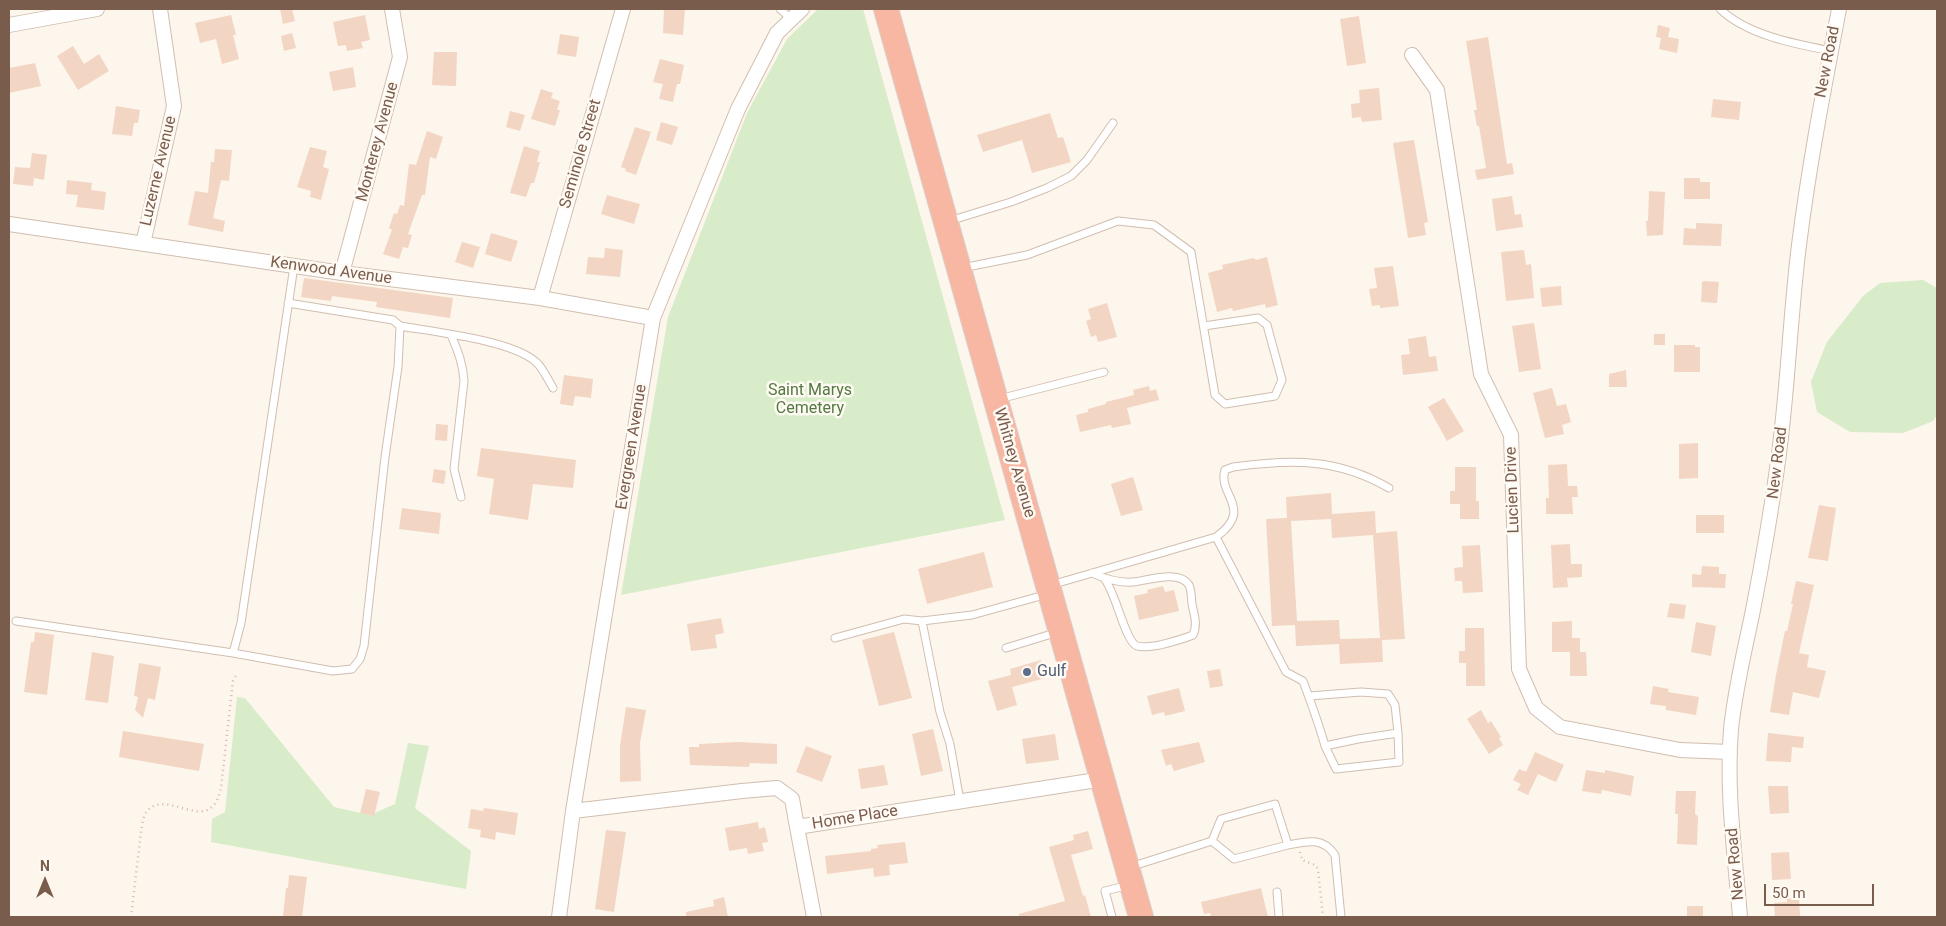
<!DOCTYPE html>
<style>
body{margin:0}
#map{position:relative;width:1946px;height:926px;overflow:hidden;background:#fdf6ec;font-family:Roboto,sans-serif}
canvas{display:block}
.frame{position:absolute;inset:0;border:10px solid #7a5c4d;pointer-events:none}
.north{position:absolute;left:20px;top:856px;width:50px;height:50px;-webkit-text-stroke:4px #fffaf3;paint-order:stroke;rotate:0deg;font-size:14px;font-weight:700;line-height:20px;text-align:center;color:#7a5c4d}
.north::after{content:'';display:block;margin:auto;width:18px;height:22px;background:#7a5c4d;clip-path:polygon(50% 0,100% 100%,50% 72%,0 100%)}
.scale{position:absolute;left:1764px;top:884px;width:110px;height:22px;box-sizing:border-box;border:2px solid #7a5c4d;border-top:0;padding-left:6px;font-size:15px;line-height:18px;white-space:nowrap;color:#7a5c4d;-webkit-text-stroke:4px #fffaf3;paint-order:stroke}
</style>
<div id="map">
<canvas width="1946" height="926"></canvas>
<div class="frame"></div>
<div class="north">N</div>
<div class="scale">50 m</div>
</div>
<script>
const context = document.querySelector('canvas').getContext('2d');
context.lineJoin = 'round';
function fillPath(path, color) { context.fillStyle = color; context.fill(path, 'evenodd'); }
function stroke(path, color, width, dash) { context.strokeStyle = color; context.lineWidth = width; context.lineCap = dash ? 'butt' : 'round'; context.setLineDash(dash || []); context.stroke(path); }
function write(font, color, halo, rows, align = 'center') {
  context.font = font + ' Roboto,sans-serif'; context.lineWidth = 5; context.setLineDash([]); context.textBaseline = 'middle'; context.strokeStyle = halo; context.fillStyle = color; for (const [text, x, y, turn = 0] of rows) {
    context.save(); context.translate(x, y); context.rotate((+turn || 0) * Math.PI / 180); context.textAlign = isNaN(turn) ? turn : align; if (halo) context.strokeText(text, 0, 0); context.fillText(text, 0, 0); context.restore();
  }
}
fillPath(new Path2D(`
 M818,9H863L1005,520L621,595L668,317L747,113L787,39Z
 M1923,280L1937,288V415L1933,421L1903,433L1850,432L1817,412L1811,382L1827,342L1863,296L1880,283Z
 M237,697L245,698L334,807L370,815L395,804L408,743L429,746L415,808L471,851L466,889L211,842L212,819L225,812Z`), '#d8ecc9');
fillPath(new Path2D(`
 M280,9H292L295,21L283,24Z
 M664,9H685L683,35L663,33Z
 M231,15L236,35H233L239,59L222,64L216,39L200,43L195,23Z
 M365,15L370,40L361,42L363,48L347,51L346,45L338,46L333,22Z
 M1359,16L1366,63L1347,66L1340,19Z
 M1658,25L1670,28L1668,37L1679,39L1677,53L1659,49L1661,38L1656,37Z
 M292,33L296,48L284,51L281,36Z
 M560,34L579,37L576,57L557,54Z
 M1488,37L1507,164L1512,163L1514,174L1477,180L1475,170L1486,168L1479,126H1477L1474,110H1477L1466,41Z
 M73,46L84,64L99,54L109,71L78,90L57,56Z
 M434,52H457L456,86L432,85Z
 M660,59L684,65L680,84H677L673,102L659,99L663,84L653,82Z
 M35,63L41,86L9,93V68Z
 M353,67L356,87L333,91L329,72Z
 M1379,88L1382,120L1362,122L1361,117L1352,118L1351,104L1360,103L1359,90Z
 M541,89L553,93L551,98L560,101L557,110H560L555,126L531,119Z
 M1713,99L1741,102L1739,120L1711,117Z
 M116,106L140,110L138,123H134L132,136L112,134Z
 M510,111L525,115L520,131L506,127Z
 M1050,113L1058,138L1063,137L1071,162L1032,173L1022,140L983,152L977,135Z
 M661,122L678,127L672,145L656,140Z
 M635,127L651,132L636,175L625,171L626,169L621,167Z
 M427,131L443,137L436,159L430,157L425,195H422L408,234L412,235L408,248L403,247L399,259L383,254L392,230L389,228L394,213L397,214L400,205L404,206L409,164L416,165Z
 M1414,140L1428,222L1424,223L1426,235L1408,238L1393,143Z
 M524,146L540,151L537,162H540L534,183H531L526,197L510,193Z
 M310,147L327,151L323,167L329,169L321,200L310,197L311,191L297,187Z
 M215,149L232,150L229,181L221,180L213,218L225,221L223,232L188,225L195,191L208,193L211,162H214Z
 M32,153L47,155L44,180L34,178L33,186L13,184L15,167L30,168Z
 M1684,178H1700V182H1710V199H1684Z
 M67,180L92,183L91,190L106,192L104,210L76,207L78,195L66,194Z
 M1649,191L1665,192L1663,235L1647,236L1646,221H1648Z
 M607,195L640,204L634,224L601,214Z
 M1512,196L1515,215L1521,214L1523,227L1496,231L1492,199Z
 M1696,223L1722,224L1721,246L1683,245L1684,228L1696,229Z
 M491,233L518,241L511,262L485,254Z
 M462,242L480,247L473,268L455,262Z
 M605,248L623,250L620,277L586,274L588,257L604,258Z
 M1524,250L1526,265L1531,264L1534,298L1506,301L1501,252Z
 M1267,257L1278,305L1266,308L1265,304L1233,311L1232,308L1217,312L1208,273L1223,269L1222,265L1254,258L1256,260Z
 M1393,266L1399,306L1380,308V305L1372,306L1369,289L1377,288L1374,268Z
 M304,278L453,298L450,318L376,307L377,302L332,296L331,301L301,297Z
 M1705,281L1719,282L1717,303L1701,302L1702,282Z
 M1561,286L1562,305L1542,307L1540,288Z
 M1107,303L1117,337L1098,342L1096,335L1091,337L1086,321L1091,319L1088,309Z
 M1534,323L1541,369L1519,372L1512,326Z
 M1654,334H1665V345H1654Z
 M1426,336L1429,357L1436,356L1438,371L1403,375L1401,355L1410,354L1408,339Z
 M1674,345H1695V347H1700V372H1674Z
 M1626,370L1627,387H1609V374Z
 M564,375L593,379L591,398L575,396L573,406L560,404Z
 M1149,386L1150,391L1156,389L1159,400L1127,408L1131,424L1112,428L1111,425L1080,432L1076,415L1088,412V409L1106,404V402L1134,395L1133,390Z
 M1552,388L1557,406L1566,404L1571,422L1562,425L1564,434L1545,438L1533,393Z
 M1444,398L1464,431L1447,441L1428,407Z
 M436,424L448,425L447,441L435,440Z
 M1698,443V478L1679,479V444Z
 M481,448L576,460L573,488L533,484L528,520L489,514L494,479L477,476Z
 M1567,464L1568,486H1577L1578,497H1572L1573,514H1546V498H1549L1548,465Z
 M1455,467H1476V501H1479V519H1460V504H1450V491H1455Z
 M434,469L446,471L444,484L432,482Z
 M1133,477L1143,510L1121,516L1111,484Z
 M1331,493L1332,514L1375,511L1376,533L1397,531L1405,639L1382,640L1383,662L1340,664L1339,644L1296,646L1295,625L1272,626L1266,519L1287,518L1286,497ZM1331,519L1332,538L1373,535L1380,638L1340,639L1339,620L1297,621L1291,521Z
 M1819,505L1836,508L1828,561L1808,558Z
 M402,508L441,513L439,534L399,529Z
 M1696,515H1724V533H1696Z
 M1570,544L1571,564H1582V577L1567,578L1568,587L1553,588L1551,545Z
 M1480,545L1483,592L1463,593L1462,581H1455L1454,568L1463,567L1462,546Z
 M984,552L993,587L927,604L918,569Z
 M1702,566L1719,567V574H1726L1725,588L1692,587V574L1701,575Z
 M1796,581L1814,585L1799,653L1809,655L1807,667L1826,671L1819,698L1793,692L1789,715L1770,712L1776,675L1785,631H1787L1793,604H1791Z
 M1163,586L1165,592L1174,590L1179,611L1139,620L1134,596L1148,593L1147,590Z
 M1670,603L1686,605L1684,619L1667,617Z
 M721,618L724,633L715,635L717,648L691,651L687,624Z
 M1572,621V638H1580V652H1586L1587,676H1570V652H1552V622Z
 M1696,622L1716,626L1711,656L1691,652Z
 M1465,628H1484L1485,686H1466V663H1459V651H1465Z
 M35,632L54,635L47,695L24,692L31,642H34Z
 M894,632L912,698L879,706L862,640Z
 M92,652L114,656L108,703L85,700Z
 M1041,660L1046,678L1012,687L1017,705L997,711L988,681L1011,675L1010,669Z
 M139,663L161,667L155,700L148,698L143,718L135,710L138,697L134,696Z
 M1220,669L1223,686L1210,688L1207,671Z
 M1653,686L1669,689L1668,692L1699,697L1696,715L1666,710V706L1650,704Z
 M1179,688L1185,711L1165,716L1164,712L1152,715L1147,696Z
 M626,707L646,710L640,743L641,781L620,782V746Z
 M1481,710L1488,723L1491,721L1501,737L1499,738L1503,745L1489,754L1467,719Z
 M933,729L943,771L921,776L912,734Z
 M123,731L204,744L199,771L119,757Z
 M1768,733L1804,737L1803,748L1792,747L1791,762L1766,761Z
 M1055,734L1059,760L1026,764L1022,739Z
 M738,742L777,744V764L750,763L749,767L690,765L689,747H699V744Z
 M1199,742L1205,762L1174,771L1171,764L1166,766L1161,750Z
 M806,746L832,756L822,782L796,772Z
 M1535,752L1564,765L1556,782L1538,774L1528,795L1517,790L1521,784L1513,780L1519,769L1526,772Z
 M884,765L888,785L861,789L858,769Z
 M1586,770L1605,773V770L1634,776L1631,796L1602,790L1601,794L1582,791Z
 M1768,786H1788L1789,813L1770,814Z
 M366,789L380,792L374,816L360,813Z
 M1676,791H1696L1695,814L1698,816L1697,845L1677,844L1678,814H1675Z
 M484,808L518,813L515,835L496,832L495,840L480,837L481,830L468,828L471,809L483,811Z
 M758,822L759,829L765,827L768,842L762,843L764,851L748,854L747,848L729,851L725,828Z
 M606,830L626,832L614,912L595,909Z
 M1088,831L1093,849L1071,855L1083,896L1085,895L1091,917H1019V914L1065,901L1049,847L1074,840L1073,835Z
 M905,842L908,863L889,865L890,875L874,877L873,868L827,874L825,856L871,851V849L878,848L877,845Z
 M1789,852L1791,879L1772,880L1771,853Z
 M289,875L307,877L302,917L283,916L286,888H288Z
 M1261,888L1268,917H1211L1210,913L1204,914L1201,902Z
 M724,897L728,917H686V912L714,906L713,900Z
 M1799,898L1800,916L1775,917L1774,903L1787,902V899Z
 M1687,906H1703V917H1687Z`), '#f3d5c3');
const lane = new Path2D(`
 M780,9L791,19
 M1720,9C1747,35 1795,44 1831,51
 M949,221L1011,202L1047,188L1071,176L1087,160L1113,123
 M962,268L1027,255L1118,221L1154,225L1191,252L1215,395L1225,404L1275,396L1282,380L1267,325L1258,318L1204,326
 M400,326C434,332 512,340 536,362C543,368 548,380 553,388
 M451,335C458,351 463,364 464,381L454,469L461,497
 M999,399L1104,372
 M1216,537L1286,672L1303,681C1311,703 1319,724 1325,746L1358,739L1398,733L1395,705L1388,694L1361,692L1309,696
 M1092,573C1105,579 1119,583 1133,582C1147,581 1179,569 1189,585C1192,591 1191,598 1192,604C1194,615 1198,624 1193,635C1183,639 1172,642 1160,645C1153,646 1145,648 1137,646C1125,642 1116,592 1104,578
 M1051,585L1216,537C1255,509 1217,495 1225,470L1233,467C1292,459 1337,458 1389,488
 M16,621L233,653L241,623L294,266
 M835,638L904,619L922,621
 M1006,648L1058,632
 M233,653L333,671L352,669L360,659L364,646L385,457L398,367L400,326L393,320L288,303
 M1325,746L1336,769L1399,762L1398,733
 M960,801L950,744L940,712L922,621L972,615L1048,594
 M1212,841L1221,819L1275,804L1288,845C1307,841 1323,837 1335,855L1341,917
 M1212,841L1234,859L1288,845
 M1130,867L1212,841
 M1277,892L1279,917
 M1112,917L1105,891L1129,885`);
const street = new Path2D(`
 M9,25L97,9
 M1412,55L1437,90L1481,374L1511,435L1519,669L1536,708L1560,727L1680,750L1730,752
 M9,224L342,273L540,298L653,318
 M143,244L174,106L160,9
 M342,273L400,57L392,9
 M540,298L623,9
 M573,811L742,791L777,788L792,799L797,827L1103,779
 M797,827L814,917
 M559,917L573,811L653,318L738,109L777,33L802,9
 M1740,917C1735,855 1726,791 1731,729C1735,690 1744,653 1752,615C1762,564 1771,513 1778,461C1788,389 1790,317 1799,245C1809,165 1824,88 1839,9`);
const highway = new Path2D(`
 M886,9L1141,917`);
stroke(lane, '#d1beb0', 9);
stroke(street, '#d1beb0', 16);
stroke(highway, '#dad1cd', 26);
stroke(new Path2D(`
 M1300,852L1302,860L1315,865L1318,869L1323,917
 M131,917L141,832C142,825 143,815 148,810C165,792 197,823 213,806C218,801 219,794 221,788L233,681L237,674`), '#d9b8a5', 2.5, [1, 4]);
stroke(lane, '#fff', 7);
stroke(street, '#fff', 14);
stroke(highway, '#f7b7a3', 24);
for (const [x, y, r, color] of [
 [1027,672,5,"#5c6f8a"]
]) { const dot = new Path2D(); dot.arc(x, y, r, 0, 2 * Math.PI); context.fillStyle = color; context.fill(dot); stroke(dot, '#fffaf3', 2); }
write('16px', '#7a5c4d', '#fffaf3', [
 ["New Road",1828,62,-79],
 ["Monterey Avenue",378,142,-75],
 ["Seminole Street",581,154,-74],
 ["Luzerne Avenue",159,171,-77],
 ["Kenwood Avenue",331,271,8],
 ["Evergreen Avenue",632,447,-81],
 ["Whitney Avenue",1014,463,74],
 ["New Road",1778,463,-83],
 ["Lucien Drive",1513,490,-92],
 ["Home Place",855,818,-9],
 ["New Road",1736,864,-95]
]);
write('16px', '#537a41', '#fffaf3', [
 ["Saint Marys",810,391],
 ["Cemetery",810,409]
]);
write('16px', '#4e5e75', '#fffaf3', [
 ["Gulf",1037,672]
], 'left');
</script>
